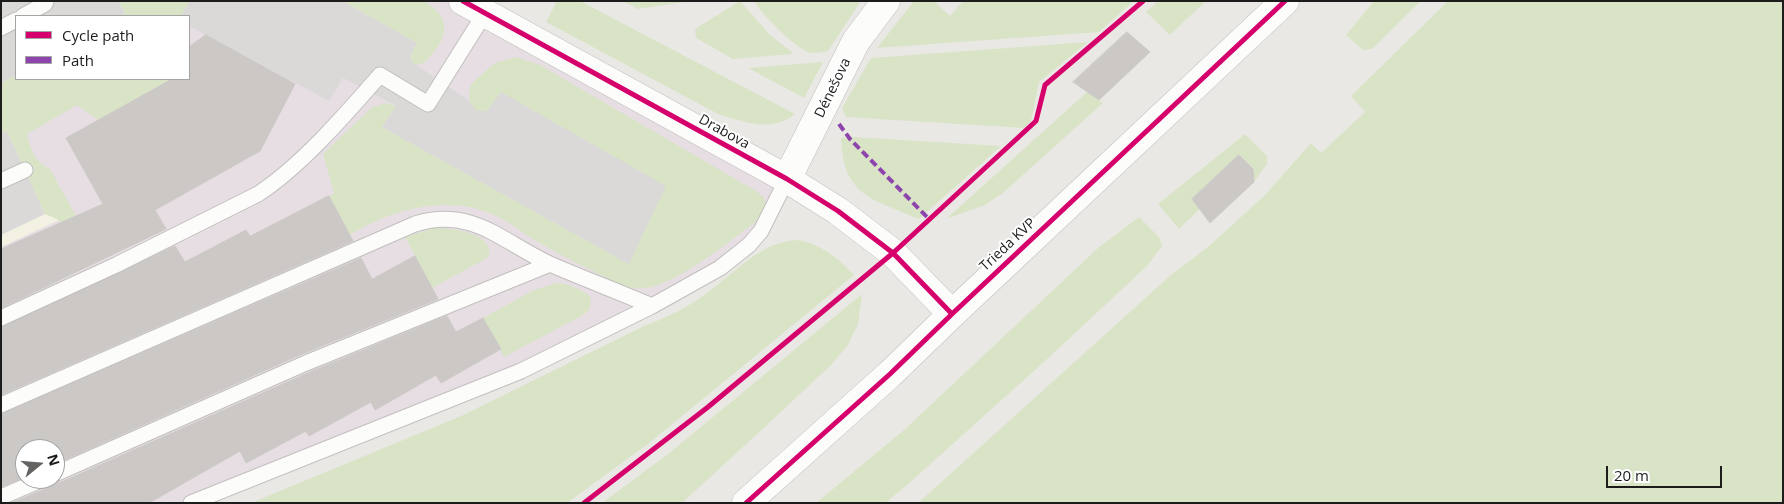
<!DOCTYPE html>
<meta charset="utf-8">
<style>
body{margin:0}
#map{position:relative;width:1784px;height:504px;overflow:hidden;background:#eae8e5;font-family:"Open Sans",sans-serif}
canvas{display:block}
.frame{position:absolute;inset:0;border:2px solid #1c1c1c;pointer-events:none}
.legend{position:absolute;left:15px;top:15px;width:175px;height:65px;box-sizing:border-box;background:#fff;border:1px solid #a4a4a4;margin:0;padding:6px 9px;list-style:none;font-size:15px;color:#1c1c1c}
.legend li{display:flex;align-items:center;gap:10px;height:25px}
.legend b{width:25px;border:1px solid #a4a4a4}
.north{position:absolute;left:15px;top:439px;width:50px;height:50px;box-sizing:border-box;background:#fff;border:1px solid #a4a4a4;border-radius:50%;rotate:73deg;font-size:14px;font-weight:700;line-height:20px;text-align:center;color:#1c1c1c}
.north::after{content:'';display:block;margin:auto;width:18px;height:22px;background:#646362;clip-path:polygon(50% 0,100% 100%,50% 72%,0 100%)}
.scale{position:absolute;left:1606px;top:466px;width:116px;height:22px;box-sizing:border-box;border:2px solid #1c1c1c;border-top:0;padding-left:6px;font-size:15px;line-height:18px;white-space:nowrap;color:#1c1c1c;-webkit-text-stroke:4px #fff;paint-order:stroke}
</style>
<div id="map">
<canvas width="1784" height="504"></canvas>
<div class="frame"></div>
<ul class="legend">
<li><b style="height:6px;background:#d6006c"></b>Cycle path</li>
<li><b style="height:6px;background:#8e44ad"></b>Path</li>
</ul>
<div class="north">N</div>
<div class="scale">20 m</div>
</div>
<script>
const context = document.querySelector('canvas').getContext('2d');
context.lineJoin = 'round';
function fillPath(path, color) { context.fillStyle = color; context.fill(path, 'evenodd'); }
function stroke(path, color, width, dash) { context.strokeStyle = color; context.lineWidth = width; context.lineCap = dash ? 'butt' : 'round'; context.setLineDash(dash || []); context.stroke(path); }
function write(font, color, halo, rows, align = 'center') {
  context.font = font + ' "Open Sans",sans-serif'; context.lineWidth = 4; context.setLineDash([]); context.textBaseline = 'middle'; context.strokeStyle = halo; context.fillStyle = color; for (const [text, x, y, turn = 0] of rows) {
    context.save(); context.translate(x, y); context.rotate((+turn || 0) * Math.PI / 180); context.textAlign = isNaN(turn) ? turn : align; if (halo) context.strokeText(text, 0, 0); context.fillText(text, 0, 0); context.restore();
  }
}
fillPath(new Path2D(`
 M133,1H464L787,179L749,245L521,371L194,503H1V247L58,220L7,131L69,79H189V16H141ZM25,449H55V479H25Z`), '#e7dee4');
fillPath(new Path2D(`
 M1,118L59,220L1,247Z`), '#f3f1e1');
fillPath(new Path2D(`
 M118,1H190L181,16H120L125,13Z
 M342,1H424C455,19 447,41 424,63L414,65L410,57L417,43Z
 M554,1H580L795,114C771,133 744,122 718,114L546,22L556,3Z
 M623,1H692L638,9Z
 M740,1L770,35L792,52V54L733,59L696,38L695,30L698,27Z
 M754,1H861L828,51C823,52 817,53 812,53C797,51 762,15 754,1Z
 M914,1H934L950,16L963,1H1134L1099,32L877,48Z
 M1158,1H1206L1170,35L1146,12Z
 M1374,1H1421L1372,49L1363,50L1346,35Z
 M1448,1H1783V503H918L1172,274L1208,247L1265,195L1311,143L1321,153L1365,112L1351,96Z
 M1088,42L1039,82L1031,121L1024,128L846,117L842,108L871,58Z
 M516,57L540,65L756,191L764,197L766,207L758,220C730,241 679,283 646,288C627,291 609,279 593,271C572,261 553,251 533,239C520,231 508,221 494,215C447,194 392,209 350,235L329,196L334,193L323,154L371,108L385,103L396,106L382,127L629,264L501,93L487,111C468,114 467,98 471,84L495,63Z
 M823,62L804,98L748,68Z
 M16,75V79H172L98,120L77,105L27,134C31,151 34,161 50,169L87,236L73,257L59,220L45,214L7,131L1,133V83Z
 M1087,92L1103,103L1003,193L985,205L946,219Z
 M1245,134L1267,156V164L1254,182L1233,161L1192,199L1200,209L1179,229L1158,204Z
 M854,137L1001,146L919,219C872,199 843,196 841,138Z
 M1139,217L1159,237L1162,246L1147,266L1044,362L906,486L885,503H816L904,430L1098,248Z
 M433,228C451,228 494,232 489,257L432,288L405,237Z
 M796,240C818,242 840,259 854,275L648,444L567,503H251L461,416L644,326C668,317 691,306 711,290C737,270 762,242 796,240Z
 M556,283C569,284 580,288 591,297L590,308L585,314L504,357L483,318L532,291Z
 M862,294L858,324L848,345L831,365L767,425L682,503H602L668,454Z`), '#d9e4c7');
fillPath(new Path2D(`
 M1,1H118L125,13L120,16H16V75L1,83Z
 M190,1H342L417,43L410,57L412,62L468,100L476,110L487,111L501,92L666,186L629,264L382,127L396,106L343,78L329,101L189,26V16H181Z
 M7,131L45,214L1,235V133Z`), '#dad9d8');
const building = new Path2D(`
 M1127,32L1150,52L1099,100L1073,82Z
 M206,35L295,84L260,151L155,210L166,229L1,308V249L103,204L66,138L172,79H189V47Z
 M1239,155L1253,169L1254,182L1210,223L1192,199Z
 M329,196L353,241L1,395V327L175,246L185,262L246,230L250,236Z
 M415,256L438,299L302,354L55,464V449H25V477L1,487V414L361,258L372,279Z
 M447,316L456,332L483,318L501,349L441,383L436,375L375,410L371,402L309,436L306,431L246,463L240,451L149,503H11L47,488L51,482L59,483L310,372Z`);
fillPath(building, '#cbc8c6');
stroke(building, '#cdcac7', 1);
const service = new Path2D(`
 M23,16L45,4L46,1
 M1,28L16,20
 M1,181L25,170
 M1,318L116,265L258,194C301,166 346,114 380,75L428,104L485,13
 M1,405L415,224C473,206 503,243 552,265C585,279 619,292 652,306
 M55,474L306,363L550,264
 M1,497L43,479
 M191,503L521,371L652,306L720,268L749,245L761,231L787,179`);
const minor = new Path2D(`
 M463,1L787,179L838,211L893,253L952,314
 M787,179L856,41L886,1`);
const tertiary = new Path2D(`
 M746,503L890,374L952,314L1285,1`);
stroke(service, '#c0bfbd', 17);
stroke(minor, '#c0bfbd', 29);
stroke(tertiary, '#c0bfbd', 29);
stroke(service, '#fcfcfb', 15);
stroke(minor, '#fcfcfb', 28);
stroke(tertiary, '#fcfcfb', 28);
stroke(new Path2D(`
 M839,124L850,139L929,219`), '#8e44ad', 4, [8, 4]);
stroke(new Path2D(`
 M463,1L787,179L838,211L893,253L952,314
 M584,503L708,407L893,253L1036,121L1045,85L1143,1
 M746,503L890,374L952,314L1285,1`), '#d6006c', 5);
write('14px', '#1c1c1c', '#fff', [
 ["Dénešova",833,88,-64],
 ["Drabova",724,132,29],
 ["Trieda KVP",1008,245,-43]
]);
</script>
